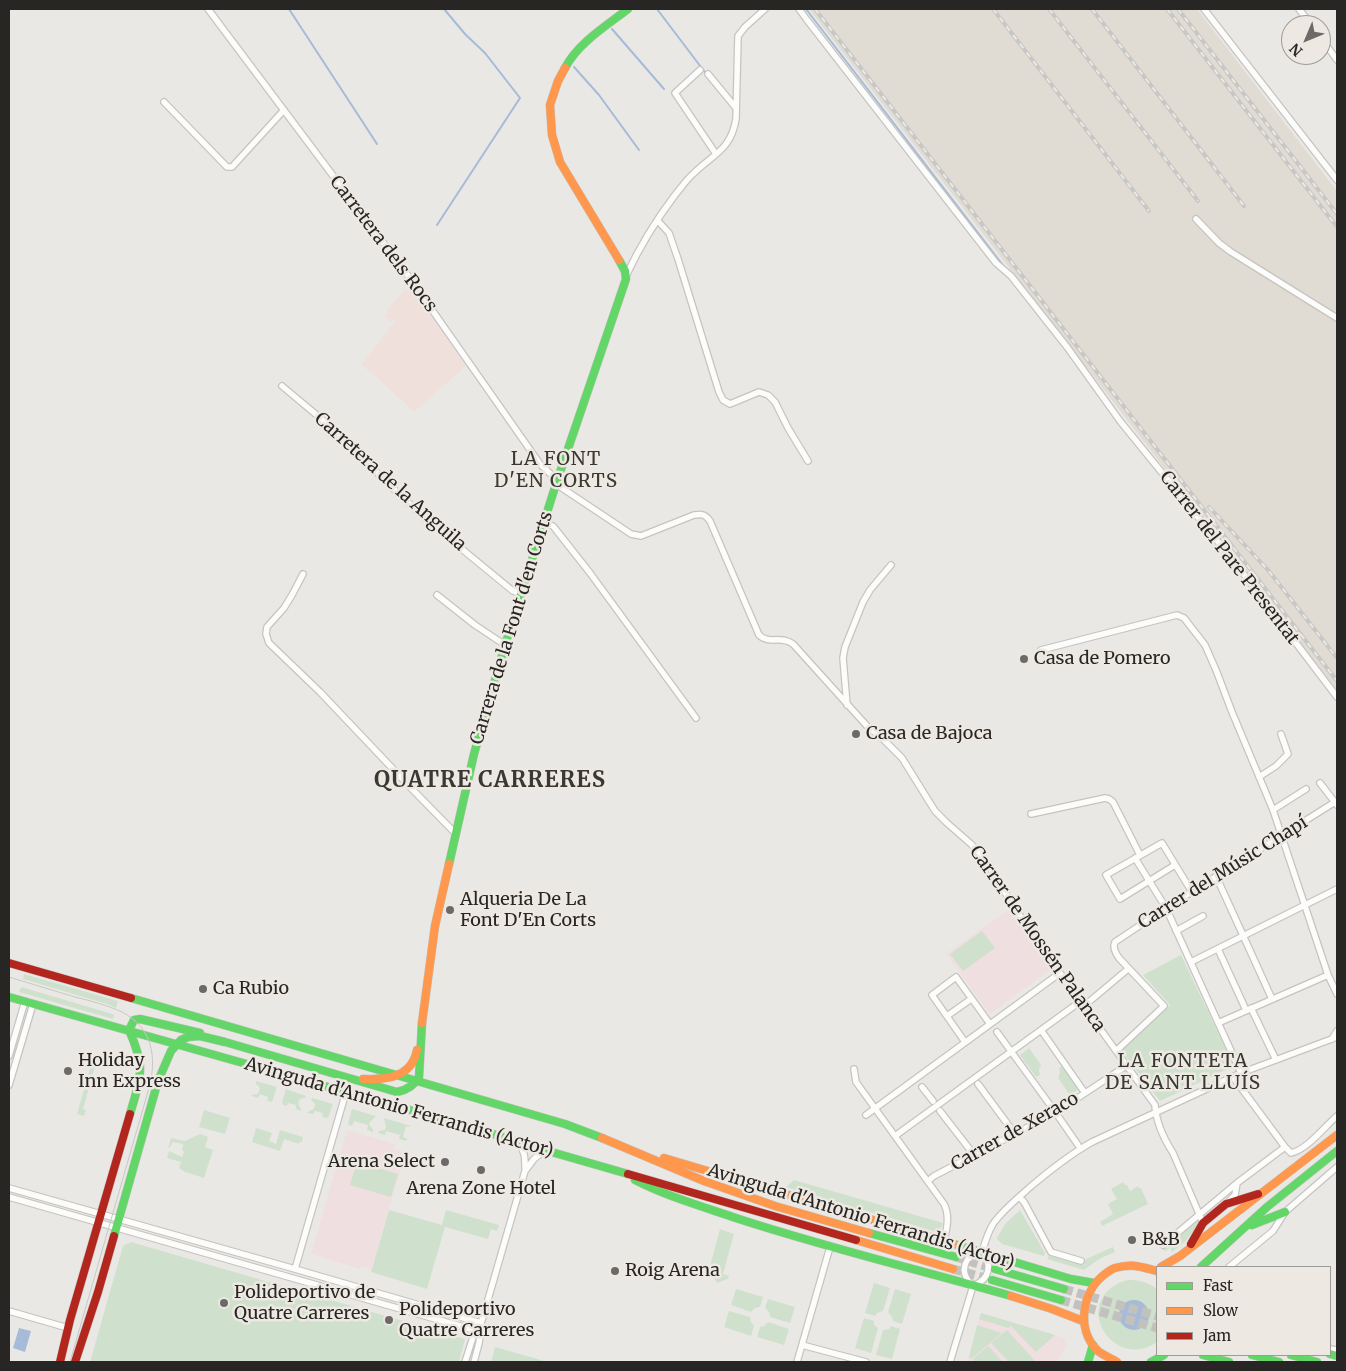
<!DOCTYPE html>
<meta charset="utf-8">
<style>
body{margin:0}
#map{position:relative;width:1346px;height:1371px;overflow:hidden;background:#eae8e5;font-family:Merriweather,serif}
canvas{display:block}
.frame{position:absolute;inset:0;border:10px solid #282624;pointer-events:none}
.legend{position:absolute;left:1156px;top:1266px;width:175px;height:90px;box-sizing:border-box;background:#ede9e2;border:1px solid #9e9b96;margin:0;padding:6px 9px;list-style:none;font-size:15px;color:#282624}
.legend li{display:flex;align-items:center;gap:10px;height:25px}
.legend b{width:25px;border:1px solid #9e9b96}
.north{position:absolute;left:1281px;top:15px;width:50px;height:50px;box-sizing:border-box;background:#ede9e2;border:1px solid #9e9b96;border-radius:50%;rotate:225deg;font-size:14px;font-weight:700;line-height:20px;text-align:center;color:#282624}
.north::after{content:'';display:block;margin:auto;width:18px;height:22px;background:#6c6a68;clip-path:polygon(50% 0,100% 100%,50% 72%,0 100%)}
</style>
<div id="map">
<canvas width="1346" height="1371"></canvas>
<div class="frame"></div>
<ul class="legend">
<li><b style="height:6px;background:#63d668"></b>Fast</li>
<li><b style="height:6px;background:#ff974d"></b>Slow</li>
<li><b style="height:6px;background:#b3261e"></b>Jam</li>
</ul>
<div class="north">N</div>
</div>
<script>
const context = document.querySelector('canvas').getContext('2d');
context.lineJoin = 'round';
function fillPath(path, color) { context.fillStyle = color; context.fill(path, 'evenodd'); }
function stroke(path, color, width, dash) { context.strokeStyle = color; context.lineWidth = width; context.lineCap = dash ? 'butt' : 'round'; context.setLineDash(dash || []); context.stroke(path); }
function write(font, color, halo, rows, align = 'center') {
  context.font = font + ' Merriweather,serif'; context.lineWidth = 5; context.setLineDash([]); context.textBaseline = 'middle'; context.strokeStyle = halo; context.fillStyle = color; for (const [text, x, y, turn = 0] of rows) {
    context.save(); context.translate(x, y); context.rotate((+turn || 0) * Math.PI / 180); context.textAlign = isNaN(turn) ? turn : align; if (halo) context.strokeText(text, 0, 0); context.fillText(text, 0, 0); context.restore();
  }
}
fillPath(new Path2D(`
 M809,9H1197L1337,191V691Z`), '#e0dcd3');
fillPath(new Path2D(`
 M405,289L413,290L466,366L414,412L374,375L361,365L396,320L395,318L391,322L385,317L388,309Z`), '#efe0dc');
fillPath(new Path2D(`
 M1008,910L1051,969L990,1014L946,954Z
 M347,1130L395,1144L394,1149L406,1152L371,1269L361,1266L360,1269L311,1254Z
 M981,1313L1065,1338L1066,1348L1056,1362H967Z`), '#efdfe0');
fillPath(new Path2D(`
 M982,931L995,948L963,971L950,954Z
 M1181,955L1234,1066L1160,1101L1121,1050L1170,1005L1143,975Z
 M24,974L118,1001L116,1008L107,1004L23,979Z
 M21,987L109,1013L114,1015L113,1019L19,992Z
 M1029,1048L1041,1065L1039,1070L1040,1075L1036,1077L1020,1055Z
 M93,1058L109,1062L108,1066L96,1063L83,1109L86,1110L84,1116L77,1114Z
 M1063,1066L1079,1089L1070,1095L1058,1078L1060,1073L1059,1068Z
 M256,1081L277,1087L272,1102L267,1101L268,1097L260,1094L258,1098L252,1096V1095L258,1094L260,1088L256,1084Z
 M286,1089L306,1096L305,1098L300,1099C296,1105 301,1107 302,1111L296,1109V1105L288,1103L287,1106L283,1105L282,1102Z
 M312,1098L333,1104L328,1118L322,1117L323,1113L315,1111L313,1114L307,1113C310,1109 315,1111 315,1104L311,1100Z
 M352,1109L376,1116L370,1122L369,1125L373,1129V1132L367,1130L368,1125L354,1121L352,1126L348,1124Z
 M204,1110L230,1118L225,1134L199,1127Z
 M384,1118L411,1126L410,1127L406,1126L403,1137L407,1139L406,1141L399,1139L400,1135L386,1131L385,1135L378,1133L379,1131L385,1130L386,1127Z
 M256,1128L272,1133L269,1141L276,1144L280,1130L303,1137L302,1142H299V1144L284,1139L280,1151L252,1142Z
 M200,1134L208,1137L205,1147L213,1150L204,1178L185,1172L179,1168L181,1162L167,1158L169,1151L182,1157L184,1152L182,1150L183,1144L173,1142L169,1148H168L171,1138L185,1141Z
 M357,1162L398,1174L391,1197L350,1185Z
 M794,1180L943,1223L939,1232H937L786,1187Z
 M1123,1182L1125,1185H1127L1130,1191L1138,1186L1139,1188H1141L1148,1204L1102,1226L1100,1222L1113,1214L1108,1204L1117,1199L1111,1189Z
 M389,1210L442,1225L446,1210L499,1225L497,1231L491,1229L488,1239L445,1227L427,1289L371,1272Z
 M1020,1210L1045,1253L1044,1256L1002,1244L997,1239V1238L1005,1224Z
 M1199,1221C1191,1236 1186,1242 1172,1252L1170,1248L1165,1251L1163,1249L1196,1222Z
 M720,1229L734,1234L723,1274L729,1276L728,1279L717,1283L709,1270Z
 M131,1242L465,1339L459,1362H90L123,1246Z
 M1113,1247L1115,1252L1099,1259L1084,1270L1047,1259L1049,1255L1084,1265L1086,1259Z
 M1128,1280C1140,1280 1148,1282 1157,1289V1342C1116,1371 1073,1308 1117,1284C1120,1282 1124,1281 1128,1280Z
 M874,1283L890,1288L883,1311L877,1313L875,1316L865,1313Z
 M736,1289L763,1297L760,1307L755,1308L751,1312L731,1305Z
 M895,1289L911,1294L902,1324L893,1321L892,1317L888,1312Z
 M768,1299L795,1307L790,1323L770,1317L769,1312L765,1308Z
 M729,1311L750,1317L751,1322L754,1326L751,1336L724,1327Z
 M981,1313L1055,1335L1036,1352L1011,1326L1008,1328L979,1319Z
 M864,1318L874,1321V1325L878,1328L871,1353L855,1348Z
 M768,1322L789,1329L784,1345L757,1337L760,1327L764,1326Z
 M977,1325L1002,1333L971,1359L969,1357Z
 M891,1326L900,1329L892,1359L876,1355L883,1330L889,1329Z
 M1007,1330L1035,1361L1033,1362H1009L991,1343Z
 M988,1346L1003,1362H976L973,1359Z
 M495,1347L548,1362H491Z`), '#cfe1cd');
fillPath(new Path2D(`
 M1119 1315a15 15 0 1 1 30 0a15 15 0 1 1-30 0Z
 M19,1328L31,1331L25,1352L13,1348Z`), '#a6bbd7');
stroke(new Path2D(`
 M289,9L377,144
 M657,9L707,75
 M806,9L1002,264
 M612,29L664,89
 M574,67L599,95L639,150
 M437,225L520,98L485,53L465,34L444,9`), '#a6bbd7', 2);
stroke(new Path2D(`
 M956,1257L995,1269
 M953,1269L992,1280
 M1064,1289L1157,1316
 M1061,1300L1157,1328`), '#c3c1be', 9, [9, 4.5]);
const street = new Path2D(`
 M208,9L409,277L540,464L557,480
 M799,9L807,20L996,263L1011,276L1067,347L1120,421L1236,564L1337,697
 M1204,9L1337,180
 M1299,9L1311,25
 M1321,38L1337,60
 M700,70L675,93L716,154
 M708,74L736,108
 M164,102L227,167H232L284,110
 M1196,219L1219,243L1231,252L1337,318
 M658,221L669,233L678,259L719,392L723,400L730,404L759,392L768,395L775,402L788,428L808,461
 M626,276C639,248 656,220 675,195C681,188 686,180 693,174C713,154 731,150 736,119L738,36L745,27L765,9
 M282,386L331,427L363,457L383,479L429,522L513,591L521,594
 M556,484L631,534L641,536L694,515C702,514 705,514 710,521L759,635C769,645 781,635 793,644L867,726L884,740L902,758L935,811L947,823L971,844L985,859L1012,904L1060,973L1155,1105C1156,1122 1164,1139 1173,1153L1203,1223
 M544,523L553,526L590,573L696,718
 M303,574L292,595L284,608L267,627L266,634L269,643L320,692L411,788L456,834
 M437,595L475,625L505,645
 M1041,650L1177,615L1184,618L1205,645L1216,670L1232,712L1273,810L1328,975L1337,994
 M847,705L843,658L845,647L863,602L870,590L891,565
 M1259,777L1276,766L1288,754L1281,734
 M1320,783L1337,805
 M1273,810L1306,789
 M1031,814L1105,798L1109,799L1113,802L1140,855
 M1135,858L1166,908L1241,1073
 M1175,865L1120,899L1106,875L1162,843L1192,892
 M1216,876L1272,999
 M1176,931L1203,916
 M1218,949L1246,1010
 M1191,962L1337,889
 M1084,1006L1128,969
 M1251,1008L1276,1060
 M947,1016L971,999
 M1218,1023L1328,975
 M1041,1030L1085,1093
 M997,1032L1053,1109
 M1332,1039L1337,1031
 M965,1042L932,995L956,977L990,1024
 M1116,1051L1164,1006L1119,958C1116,954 1112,948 1115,942L1166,908L1335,802
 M9,1056L25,1001
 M854,1069L856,1082L944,1204C950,1216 947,1228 944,1241
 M1233,1077L1285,1147L1291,1153C1307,1150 1325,1126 1337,1116
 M978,1084L1012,1130
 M9,1085L33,1004
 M922,1087L933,1101
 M940,1111L971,1151
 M866,1115L1060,973
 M1058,1116L1078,1145
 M895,1136L1081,1001
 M518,1142C525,1151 525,1158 525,1168
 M928,1181L934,1176L1055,1113L1126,1066
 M9,1188L295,1269L481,1323
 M9,1197L481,1332
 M1019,1197L1024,1202L1051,1252L1081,1261
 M1229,1201L1235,1195L1237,1183
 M1163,1245L1237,1183L1285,1147
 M982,1252C985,1242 988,1232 993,1224C1003,1210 1017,1199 1029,1188C1049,1171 1069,1155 1092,1142L1241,1073L1337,1037
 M1229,1267L1273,1231L1285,1212L1337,1167
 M295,1269L346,1092
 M971,1284C959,1272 964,1255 981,1252
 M975,1285C989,1279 993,1264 982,1253
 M9,1311L68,1328
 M802,1345L866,1362
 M1330,1349L1337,1350
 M465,1362L475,1331L481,1323L483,1317L525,1171L534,1159L544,1151
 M474,1362L479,1343L481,1330
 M797,1362L830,1247
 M950,1362L973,1286`);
const fast = new Path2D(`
 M565,68C578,43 606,26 628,9
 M449,864L474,754L505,645L556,484L626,279L625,271L619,260
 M9,997L477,1129L541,1149L628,1174
 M131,998L565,1124L602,1138
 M130,1114C141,1076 146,1068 129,1030L134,1020L140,1019L200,1033
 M635,1180C668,1197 704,1207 739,1219C828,1248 920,1270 1011,1296
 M1252,1225L1285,1212
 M869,1233L956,1257
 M114,1236L158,1081L171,1051L181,1040L188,1037L200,1036L225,1042L397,1092C407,1090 414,1086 419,1077L422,1023
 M954,1244L1071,1279L1094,1283
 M1201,1267L1267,1207L1337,1151
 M995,1269L1064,1289
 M992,1280L1061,1300
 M1330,1354L1337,1356
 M1203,1355L1229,1362
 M1252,1355L1279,1362
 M1291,1355L1317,1362
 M1088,1362L1093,1345
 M1151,1362L1164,1355`);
const slow = new Path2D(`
 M565,68L558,81L550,105L552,135L560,162L619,260
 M422,1023L435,926L449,864
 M363,1079C387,1080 412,1077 417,1050
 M602,1138L704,1181L775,1206L869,1233
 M664,1158L954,1244
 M856,1240L953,1269
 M1161,1267L1180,1256L1337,1135
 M1011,1296L1052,1309L1083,1321
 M1117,1362C1111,1358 1102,1355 1097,1350C1076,1329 1082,1291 1105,1274C1108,1272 1111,1269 1115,1268C1131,1263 1141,1267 1157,1271`);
const jam = new Path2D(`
 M9,963L131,998
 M628,1174L856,1240
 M1191,1244L1203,1223L1226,1204L1258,1194
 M60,1362L70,1320L130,1114
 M75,1362L98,1292L114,1236`);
stroke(street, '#c6c4c1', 8);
stroke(fast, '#c6c4c1', 9);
stroke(slow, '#c6c4c1', 9);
stroke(jam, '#c6c4c1', 9);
stroke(street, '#fcfcfb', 5.5);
stroke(fast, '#63d668', 8);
stroke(slow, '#ff974d', 8);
stroke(jam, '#b3261e', 8);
stroke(new Path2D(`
 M9,977C31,984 53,990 75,997C91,1001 107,1005 122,1012C153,1028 157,1058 149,1088L70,1362`), '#c7c7c6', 1);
const rail = new Path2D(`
 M815,9L1337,681
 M993,9L1149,211
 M1049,9L1198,201
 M1092,9L1244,206
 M1167,9L1337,227
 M1178,9L1337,214
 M1209,507L1268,570L1337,658`);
stroke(rail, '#c7c7c6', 4);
stroke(rail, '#ede9e2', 2, [5.5]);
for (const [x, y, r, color] of [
 [1024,659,5,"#6c6a68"],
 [856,734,5,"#6c6a68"],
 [450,910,5,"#6c6a68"],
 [203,989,5,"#6c6a68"],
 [68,1071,5,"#6c6a68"],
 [445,1162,5,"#6c6a68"],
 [481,1170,5,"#6c6a68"],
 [1132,1240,5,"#6c6a68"],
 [615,1271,5,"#6c6a68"],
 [224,1303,5,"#6c6a68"],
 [389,1320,5,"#6c6a68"]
]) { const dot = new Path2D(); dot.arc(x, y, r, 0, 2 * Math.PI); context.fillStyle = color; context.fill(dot); stroke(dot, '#ede9e2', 2); }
write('18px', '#282624', '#ede9e2', [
 ["Carretera dels Rocs",383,244,53],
 ["Carretera de la Anguila",390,482,42],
 ["Carrer del Pare Presentat",1229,558,52],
 ["Carrera de la Font d'en Corts",512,628,-73],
 ["Carrer del Músic Chapí",1223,873,-32],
 ["Carrer de Mossén Palanca",1037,939,55],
 ["Avinguda d'Antonio Ferrandis (Actor)",399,1108,16],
 ["Carrer de Xeraco",1015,1132,-29],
 ["Avinguda d'Antonio Ferrandis (Actor)",861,1217,17]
]);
write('18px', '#282624', '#ede9e2', [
 ["Casa de Pomero",1034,659],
 ["Casa de Bajoca",866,734],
 ["Alqueria De La",460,900],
 ["Font D'En Corts",460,921],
 ["Ca Rubio",213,989],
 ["Holiday",78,1061],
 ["Inn Express",78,1082],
 ["Arena Select",435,1162,"right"],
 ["Arena Zone Hotel",481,1189,"center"],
 ["B&B",1142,1240],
 ["Roig Arena",625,1271],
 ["Polideportivo de",234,1293],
 ["Quatre Carreres",234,1314],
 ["Polideportivo",399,1310],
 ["Quatre Carreres",399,1331]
], 'left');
context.letterSpacing = '1px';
write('19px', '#3a3832', '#ede9e2', [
 ["LA FONT",556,460],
 ["D'EN CORTS",556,482],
 ["LA FONTETA",1183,1062],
 ["DE SANT LLUÍS",1183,1084]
]);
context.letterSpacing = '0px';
context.letterSpacing = '1px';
write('bold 22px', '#3a3832', '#ede9e2', [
 ["QUATRE CARRERES",490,781]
]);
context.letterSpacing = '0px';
</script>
